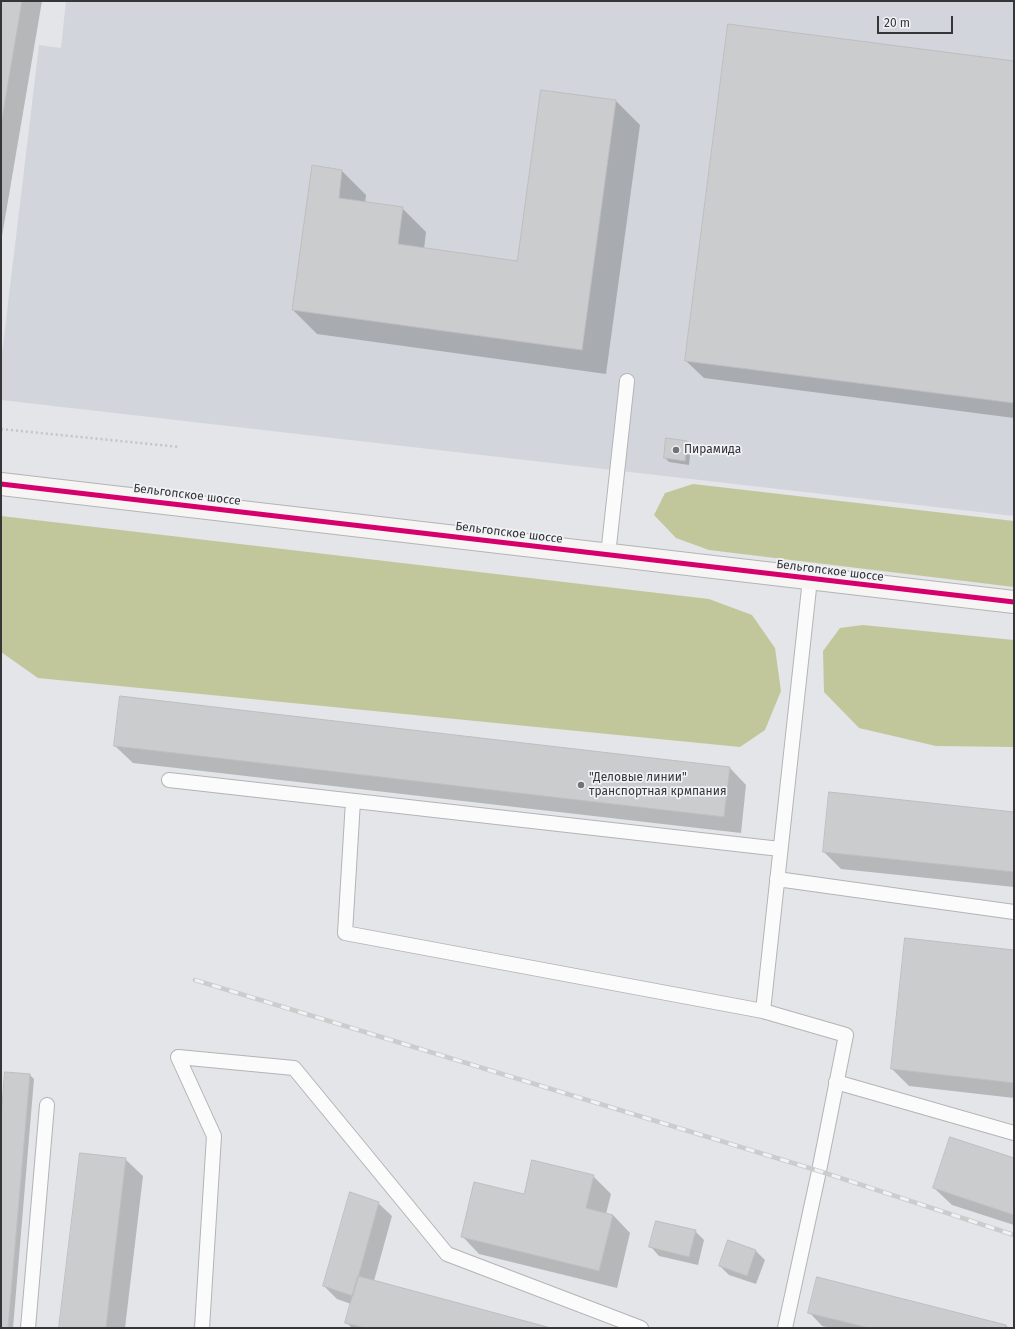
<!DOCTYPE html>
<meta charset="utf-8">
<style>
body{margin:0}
#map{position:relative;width:1015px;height:1329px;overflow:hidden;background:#e3e5e8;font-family:"Fira Sans",sans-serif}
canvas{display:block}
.frame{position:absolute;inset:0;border:2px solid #363638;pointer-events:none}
.scale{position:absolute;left:877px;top:16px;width:76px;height:18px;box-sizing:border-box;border:2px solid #363638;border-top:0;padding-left:5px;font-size:12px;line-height:14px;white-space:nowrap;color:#363638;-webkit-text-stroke:3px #f0f2f6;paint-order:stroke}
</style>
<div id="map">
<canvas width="1015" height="1329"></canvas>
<div class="frame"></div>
<div class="scale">20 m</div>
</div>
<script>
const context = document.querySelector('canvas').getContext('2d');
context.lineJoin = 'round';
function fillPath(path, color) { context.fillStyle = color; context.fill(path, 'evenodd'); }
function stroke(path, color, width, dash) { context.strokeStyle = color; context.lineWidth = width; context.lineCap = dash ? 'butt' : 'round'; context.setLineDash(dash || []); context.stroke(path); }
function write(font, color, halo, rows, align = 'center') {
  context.font = font + ' "Fira Sans",sans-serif'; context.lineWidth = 3.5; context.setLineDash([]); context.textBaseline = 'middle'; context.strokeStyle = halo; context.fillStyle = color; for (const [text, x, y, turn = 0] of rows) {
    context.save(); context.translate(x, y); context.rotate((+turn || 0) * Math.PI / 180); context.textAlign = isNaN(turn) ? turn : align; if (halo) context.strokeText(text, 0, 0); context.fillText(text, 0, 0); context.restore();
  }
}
fillPath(new Path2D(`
 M66,1H1014V516L1,400V362L39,45L61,48Z`), '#d2d6dc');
fillPath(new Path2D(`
 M693,484L1014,521V587L709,550L676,538L654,515L665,493Z
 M1,516L709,599L752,615L775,648L781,691L765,730L740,747L38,678L1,652Z
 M863,625L1014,640V747L936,746L859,728L824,692L823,651L840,628Z`), '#c2c79b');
fillPath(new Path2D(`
 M1,1H42L1,242Z
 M1014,62V418L704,378L686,361Z
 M542,91L616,101L640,125L606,374L317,334L293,310L342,171L366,195L365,203L402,208L426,232L424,249L518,262Z
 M687,442L691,446L689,465L669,462L665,458Z
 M115,746L729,767L746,785L741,833L133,763Z
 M1014,813V887L841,869L824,852Z
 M1014,951V1098L909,1086L892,1069Z
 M6,1073L30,1075L34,1079L13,1328H1V1130Z
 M125,1159L143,1176L125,1328H60Z
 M1014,1159V1225L952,1205L934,1188Z
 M593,1176L611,1194L606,1214L613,1215L630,1233L617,1288L479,1254L462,1236L524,1195Z
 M378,1203L392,1216L374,1281L547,1328H352L346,1322L351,1304L337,1299L324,1286Z
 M695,1231L704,1240L698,1265L659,1256L651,1247Z
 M728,1241L756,1251L765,1260L756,1284L729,1275L720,1266Z
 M809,1312L1006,1325L1008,1328H831L822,1326Z`), '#0003');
const building = new Path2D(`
 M1,1H22L1,125Z
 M728,24L1014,61V403L685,361Z
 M541,90L616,100L582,350L292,310L312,165L342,170L339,198L403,207L398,244L517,261Z
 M666,438L687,441L685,461L664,458Z
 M120,696L730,767L724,817L114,746Z
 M829,792L1014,812V872L823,852Z
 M905,938L1014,950V1083L891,1069Z
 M5,1072L30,1074L8,1328H1V1119Z
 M950,1137L1014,1158V1215L933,1188Z
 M80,1153L126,1158L106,1328H59Z
 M532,1160L594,1175L586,1208L613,1215L599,1271L461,1237L474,1182L524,1194Z
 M350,1192L379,1202L353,1296L323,1286Z
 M656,1221L696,1230L689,1257L649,1247Z
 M728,1240L756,1250L747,1276L719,1266Z
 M358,1276L551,1328H365L345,1323Z
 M817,1277L1006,1325L1005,1328H869L808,1313Z`);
fillPath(building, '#cbccce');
stroke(building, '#bebec0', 1);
const lane = new Path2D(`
 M608,555L627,381
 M169,780L780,849
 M353,801L345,933L763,1011L846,1035L819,1171L785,1328
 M777,879L1014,912
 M763,1011L810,579
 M836,1082L1014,1133
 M28,1328L47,1105
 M202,1328L214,1136L178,1057L294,1068L447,1254L641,1328`);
const secondary = new Path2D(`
 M1,484L1014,602`);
stroke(lane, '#b2b4b5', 16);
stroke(secondary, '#b2b4b5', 24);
stroke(new Path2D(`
 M1,429L179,447`), '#c4c4c4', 2.5, [2, 3]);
stroke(lane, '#fbfbfc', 14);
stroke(secondary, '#f7f4f4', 22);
const rail = new Path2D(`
 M195,980L819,1171L1014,1235`);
stroke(rail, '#cbcccc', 4.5);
stroke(rail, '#f0f2f6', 3, [9]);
stroke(new Path2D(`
 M1,484L1014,602`), '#d6006c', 5);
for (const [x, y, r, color] of [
 [676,450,4,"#737376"],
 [581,785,4,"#737376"]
]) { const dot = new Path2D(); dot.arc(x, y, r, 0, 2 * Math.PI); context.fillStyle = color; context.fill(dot); stroke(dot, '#f0f2f6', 1.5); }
write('12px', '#363638', '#f0f2f6', [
 ["Пирамида",684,450],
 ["\"Деловые линии\"",589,778],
 ["транспортная крмпания",589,792]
], 'left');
write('12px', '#363638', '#f0f2f6', [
 ["Бельгопское шоссе",187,495,7],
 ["Бельгопское шоссе",509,533,7],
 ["Бельгопское шоссе",830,571,7]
]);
</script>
